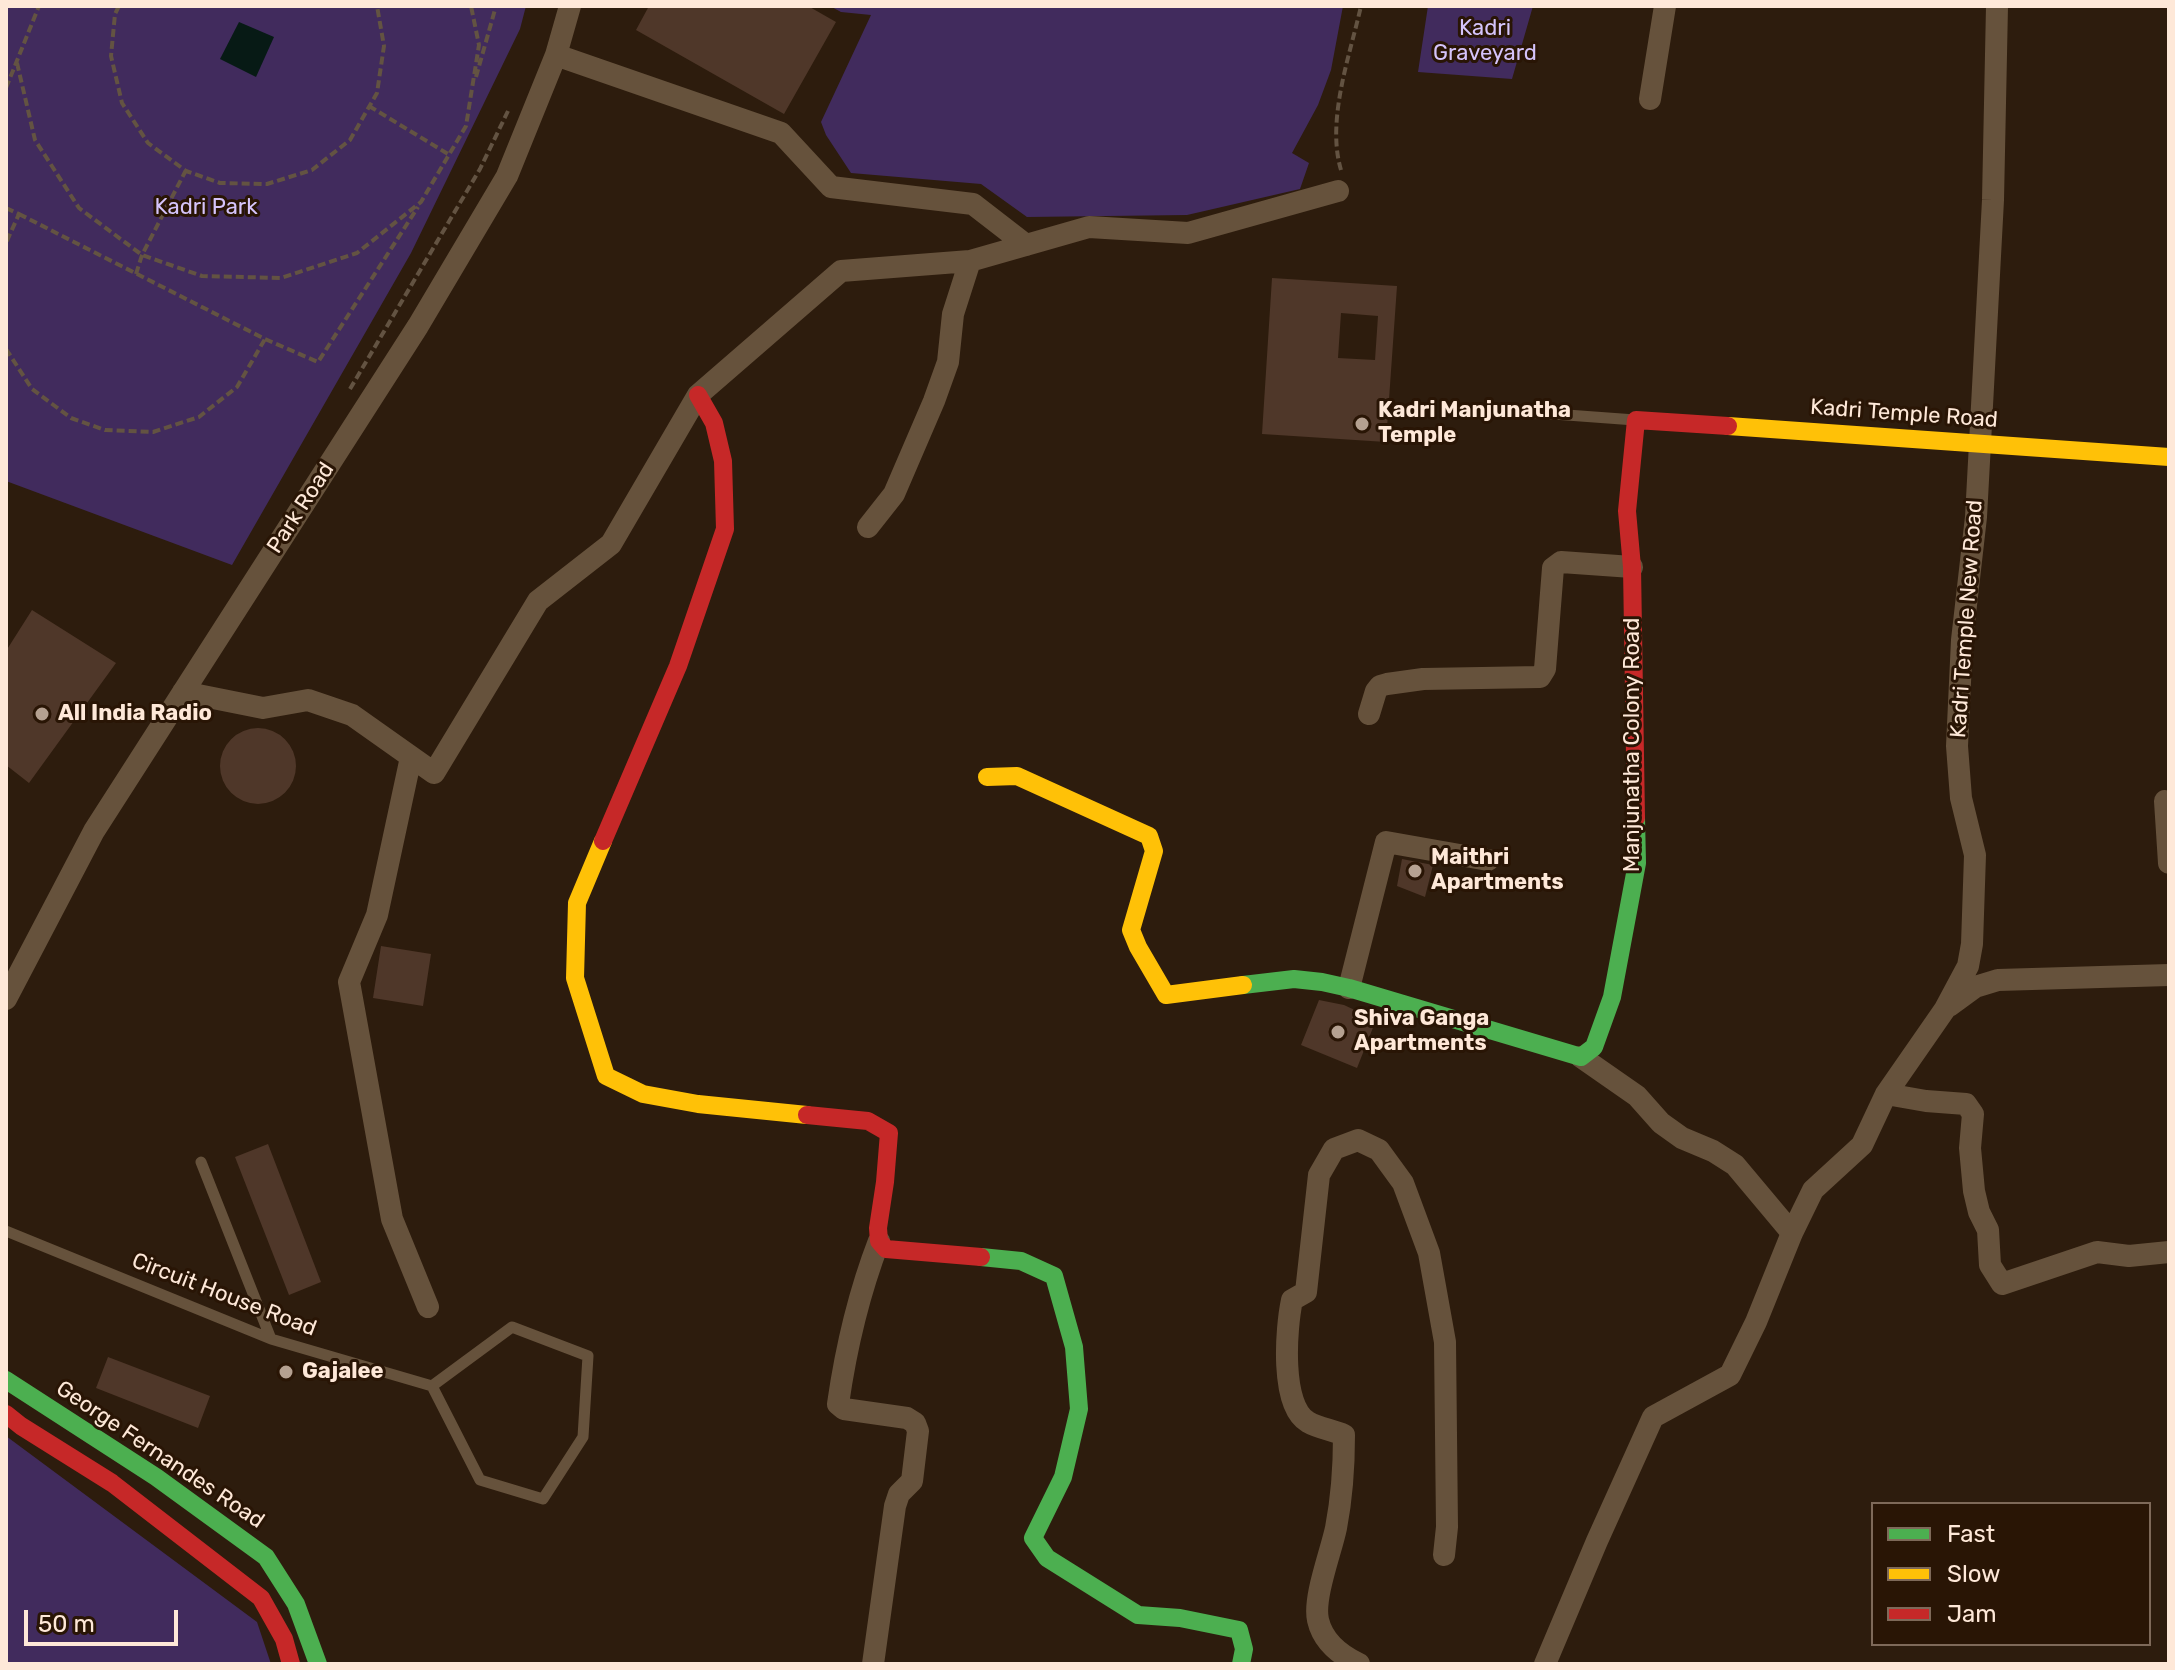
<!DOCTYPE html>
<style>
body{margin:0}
#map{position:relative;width:2175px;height:1670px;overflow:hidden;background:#2d1c0d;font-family:Rubik,sans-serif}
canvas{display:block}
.frame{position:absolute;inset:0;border:8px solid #fee8d8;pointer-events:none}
.legend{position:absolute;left:1871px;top:1502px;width:280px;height:144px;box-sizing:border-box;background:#291505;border:2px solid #7e6959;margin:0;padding:10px 14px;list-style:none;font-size:24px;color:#fee8d8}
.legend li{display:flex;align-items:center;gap:16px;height:40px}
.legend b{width:40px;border:2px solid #7e6959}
.scale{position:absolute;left:24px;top:1610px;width:154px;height:36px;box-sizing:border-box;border:4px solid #fee8d8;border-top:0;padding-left:10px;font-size:24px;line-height:28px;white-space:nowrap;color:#fee8d8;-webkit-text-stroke:6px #291505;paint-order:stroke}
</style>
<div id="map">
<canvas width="2175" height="1670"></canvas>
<div class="frame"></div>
<ul class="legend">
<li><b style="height:10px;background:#4caf50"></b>Fast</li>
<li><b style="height:10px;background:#ffc107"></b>Slow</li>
<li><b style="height:10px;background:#c62828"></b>Jam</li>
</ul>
<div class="scale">50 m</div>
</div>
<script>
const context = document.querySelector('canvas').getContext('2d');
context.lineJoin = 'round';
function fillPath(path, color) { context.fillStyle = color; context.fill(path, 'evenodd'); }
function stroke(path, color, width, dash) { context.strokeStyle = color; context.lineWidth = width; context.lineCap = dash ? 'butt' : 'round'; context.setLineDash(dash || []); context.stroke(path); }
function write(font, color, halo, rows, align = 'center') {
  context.font = font + ' Rubik,sans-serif'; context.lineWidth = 6; context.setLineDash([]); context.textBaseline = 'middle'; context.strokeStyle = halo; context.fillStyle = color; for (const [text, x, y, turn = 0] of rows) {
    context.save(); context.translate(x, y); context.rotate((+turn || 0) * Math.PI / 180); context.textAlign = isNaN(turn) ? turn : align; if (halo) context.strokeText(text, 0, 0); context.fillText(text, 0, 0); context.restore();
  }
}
fillPath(new Path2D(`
 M6,6H526L520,29L411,253L232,565L6,481Z
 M830,6H1343L1331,70L1318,105L1292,153L1309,163L1300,189L1187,215L1027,217L981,184L851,173L826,135L821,122L871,15L841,12Z
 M1428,6H1533L1512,79L1418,72Z
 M6,1436L257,1622L271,1664H6Z`), '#412b5d');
fillPath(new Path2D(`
 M239,22L274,37L256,77L220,59Z`), '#071a15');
fillPath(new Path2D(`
 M649,6H808L836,22L784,114L636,30Z
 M1272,278L1397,286L1386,442L1262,434ZM1341,313L1378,316L1375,360L1338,358Z
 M32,610L116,663L29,783L6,765V651Z
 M220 766a38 38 0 1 1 76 0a38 38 0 1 1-76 0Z
 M1402,859L1433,865L1425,897L1397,886Z
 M381,946L431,954L423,1006L373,998Z
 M1319,1000L1344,1005L1376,1020L1357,1068L1301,1045Z
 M268,1144L321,1282L289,1295L235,1157Z
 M108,1357L210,1396L198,1428L96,1388Z`), '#4f3729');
stroke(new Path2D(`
 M119,6L115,14L111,56L122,103L148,143L186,171L220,183L267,184L312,170L350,140L377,93L384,46L377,6
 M17,63L35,140L79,208L142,255L202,276L281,278L357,253L421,202L466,126L479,45L471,6
 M476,77L496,6
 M6,88L39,6
 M369,106L448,154
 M1341,170C1326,120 1350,55 1361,6
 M6,208L19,214L6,243
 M19,214L265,339L318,362L418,207
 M136,274L142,255L185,172
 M6,349L32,389L71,418L105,430L153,432L199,417L237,387L265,339
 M350,389L480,169L508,111`), '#635342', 4, [8, 4]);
stroke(new Path2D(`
 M1499,410L1635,420
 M201,1162L271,1339
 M6,1231L271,1339L432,1386L480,1480L543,1499L583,1437L588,1356L512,1327L432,1386`), '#66523c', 11);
stroke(new Path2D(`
 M556,55L781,133L831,187L973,204L1026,245
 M1650,99L1665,6
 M868,527L894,494L934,401L948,362L953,314L970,261L1089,227L1188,233L1338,191
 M183,692L263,708L308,700L352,715L434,773L538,601L611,544L698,395L841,271L970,261
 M1369,714L1376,691L1380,686L1387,684L1423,679L1540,677L1545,669L1553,568L1561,562L1632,567
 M411,757L377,915L349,982L392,1219L428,1307
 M2165,801L2169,863
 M1349,988L1386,842L1488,860
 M6,999L94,831L418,326L507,176L556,55L570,6
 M1949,1006L1975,987L1998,980L2169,975
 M1581,1057L1637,1096L1661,1123L1682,1138L1713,1151L1735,1165L1792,1233
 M1886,1094L1926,1101L1966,1104L1973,1114L1970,1148L1974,1191L1979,1212L1988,1230L1990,1265L2002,1284L2097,1252L2129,1256L2169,1252
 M873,1664L895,1506L899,1494L912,1481L918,1431L915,1423L907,1418L844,1409L838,1404C846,1348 859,1293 879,1241
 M1359,1664C1340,1655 1323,1642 1318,1620C1313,1598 1331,1552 1336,1528C1342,1497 1344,1467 1344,1435C1333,1430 1318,1428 1308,1422C1280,1406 1286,1328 1292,1300L1306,1292L1319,1175L1334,1149L1358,1140L1379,1150L1403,1183L1429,1253L1445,1342L1447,1527L1444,1555
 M1545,1664L1597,1541L1653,1417L1730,1375L1756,1322L1792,1233L1813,1190L1862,1145L1886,1094L1945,1009L1968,966L1972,944L1975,855L1961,798L1957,746L1962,640L1976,517L1980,443L1993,200L1997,6`), '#66523c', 22);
stroke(new Path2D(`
 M1243,985L1294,979L1322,982L1349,988L1581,1057L1594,1047L1612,997L1637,863L1636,818
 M981,1257L1021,1261L1054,1276L1074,1347L1079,1409L1063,1477L1033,1538L1047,1558L1138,1615L1180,1618L1239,1630L1244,1649L1241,1664
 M6,1380L156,1477L266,1557L296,1604L318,1664`), '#4caf50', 18);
stroke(new Path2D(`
 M1728,426L2169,457
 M987,777L1017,776L1149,836L1154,851L1131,930L1138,947L1166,995L1243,985
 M603,841L577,903L575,978L606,1076L643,1094L698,1104L807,1115`), '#ffc107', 18);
stroke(new Path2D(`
 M1636,818L1632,567L1627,511L1636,420L1728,426
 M603,841L678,666L725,529L723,461L714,423L698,395
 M807,1115L868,1121L889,1133L885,1182L878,1228L879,1241L886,1249L981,1257
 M6,1414L21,1426L112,1483L261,1598L284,1639L291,1664`), '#c62828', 18);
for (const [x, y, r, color] of [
 [1362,424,8,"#b5a191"],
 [42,714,8,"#b5a191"],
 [1415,871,8,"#b5a191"],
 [1338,1032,8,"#b5a191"],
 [286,1372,8,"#b5a191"]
]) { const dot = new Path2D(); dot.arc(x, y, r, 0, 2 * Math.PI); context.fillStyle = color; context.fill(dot); stroke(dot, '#291505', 3); }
write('22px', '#d5c4fb', '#291505', [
 ["Kadri",1485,29],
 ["Graveyard",1485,54],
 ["Kadri Park",206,208]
]);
write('bold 22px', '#fee8d8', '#291505', [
 ["Kadri Manjunatha",1378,411],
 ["Temple",1378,436],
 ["All India Radio",58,714],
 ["Maithri",1431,858],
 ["Apartments",1431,883],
 ["Shiva Ganga",1354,1019],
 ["Apartments",1354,1044],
 ["Gajalee",302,1372]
], 'left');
write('22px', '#fee8d8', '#291505', [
 ["Kadri Temple Road",1904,414,4],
 ["Park Road",301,508,-57],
 ["Kadri Temple New Road",1967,619,-86],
 ["Manjunatha Colony Road",1633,745,-90],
 ["Circuit House Road",224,1295,21],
 ["George Fernandes Road",160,1455,34]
]);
</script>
